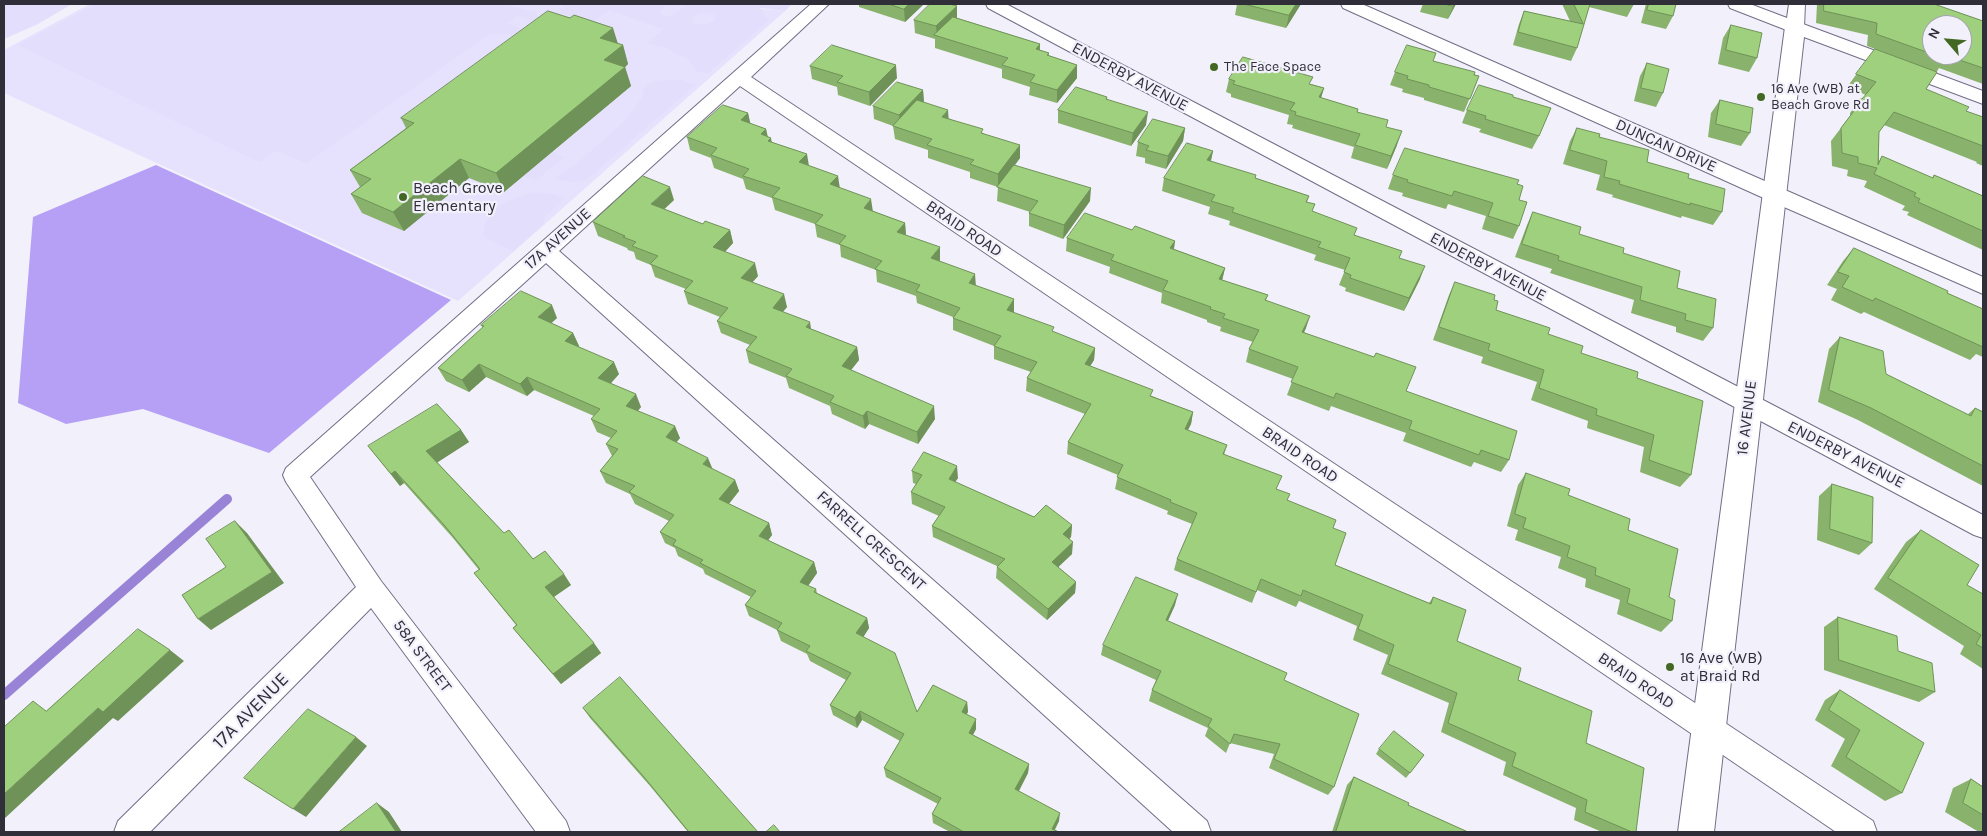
<!DOCTYPE html>
<style>
body{margin:0}
#map{position:relative;width:1987px;height:836px;overflow:hidden;background:#f2f0fb;font-family:Karla,sans-serif}
canvas{display:block}
.frame{position:absolute;inset:0;border:5px solid #302e38;pointer-events:none}
.north{position:absolute;left:1922px;top:15px;width:50px;height:50px;box-sizing:border-box;background:#f2f0fb;border:1px solid #a4a2ad;border-radius:50%;rotate:297deg;font-size:14px;font-weight:700;line-height:20px;text-align:center;color:#302e38}
.north::after{content:'';display:block;margin:auto;width:18px;height:22px;background:#426823;clip-path:polygon(50% 0,100% 100%,50% 72%,0 100%)}
</style>
<div id="map">
<canvas width="1987" height="836"></canvas>
<div class="frame"></div>
<div class="north">N</div>
</div>
<script>
const context = document.querySelector('canvas').getContext('2d');
context.lineJoin = 'round';
function fillPath(path, color) { context.fillStyle = color; context.fill(path, 'evenodd'); }
function stroke(path, color, width, dash) { context.strokeStyle = color; context.lineWidth = width; context.lineCap = dash ? 'butt' : 'round'; context.setLineDash(dash || []); context.stroke(path); }
function write(font, color, halo, rows, align = 'center') {
  context.font = font + ' Karla,sans-serif'; context.lineWidth = 4.5; context.setLineDash([]); context.textBaseline = 'middle'; context.strokeStyle = halo; context.fillStyle = color; for (const [text, x, y, turn = 0] of rows) {
    context.save(); context.translate(x, y); context.rotate((+turn || 0) * Math.PI / 180); context.textAlign = isNaN(turn) ? turn : align; if (halo) context.strokeText(text, 0, 0); context.fillText(text, 0, 0); context.restore();
  }
}
fillPath(new Path2D(`
 M90,4H747L762,9L785,11L458,301L4,93V50Z`), '#e6e1fd');
fillPath(new Path2D(`
 M4,4H72L38,24L4,39Z
 M96,4H504L528,11H535L538,18L533,21L517,16L507,24L525,30L515,36L504,33L488,35L307,163L276,151L259,162L18,45Z
 M565,4H672L665,6L660,12L664,16L671,17L684,7L678,4H792L785,11L760,8L768,21L707,74L697,71L687,58L676,54L668,48L647,43L664,29L609,10L590,24L560,13L559,10ZM701,12L714,14L715,21L704,25L693,23L692,17Z
 M682,80L695,85L585,181L571,182L556,179L559,175L574,166L623,123L643,97V90L648,84L655,81Z
 M552,152L564,157L536,180L524,176Z
 M532,193L551,194L565,198L546,215L542,226L513,251L488,239L483,234C485,208 511,198 532,193Z`), '#e3defb');
fillPath(new Path2D(`
 M156,165L451,300L269,453L143,409L66,424L18,403L33,217Z`), '#b5a0f6');
stroke(new Path2D(`
 M4,695L227,499`), '#9883d6', 10);
const street = new Path2D(`
 M811,4H829L751,77L1873,821L1877,832H1836L740,86L559,251L1207,821L1211,832H1173L546,263L310,477L381,581L566,821L570,832H536L371,608L150,832H114L118,821L356,587L286,482L283,475L286,468Z
 M986,4H1006L1983,515V538L1974,535L988,8Z
 M1341,4H1362L1983,277V294L1768,200L1343,8Z
 M1728,4H1750L1787,18L1789,4H1805L1804,27L1801,31L1795,32L1789,31L1730,8Z`);
const secondary = new Path2D(`
 M1795,21L1983,91V104L1804,37L1714,832H1678L1785,27L1788,23Z`);
stroke(street, '#726e86', 2);
stroke(secondary, '#726e86', 2);
fillPath(street, '#fff');
fillPath(secondary, '#fff');
fillPath(new Path2D(`
 M859,4H924L905,22L859,7Z
 M1237,4H1301L1286,28L1235,15Z
 M1423,4H1456L1448,19L1420,12Z
 M1562,4H1634L1627,17L1589,7L1577,48L1571,61L1513,45L1519,24L1524,11L1570,21Z
 M1646,4H1676L1673,16L1666,29L1641,23Z
 M1817,4H1934L1983,21V84L1939,68L1926,89L1966,111L1983,117V166L1976,163L1977,162L1884,125L1879,132V161L1882,156L1932,178L1934,175L1983,196V250L1907,215L1909,212L1902,210L1905,206L1864,187L1867,181L1847,176L1848,170L1832,166L1831,141L1850,116V113L1860,99H1862L1866,95L1847,87L1875,49L1911,62L1867,46L1868,35L1816,23ZM1932,25L1962,55H1932Z
 M957,6V18L1040,44V50L1049,53V56L1077,65V78L1057,103L1029,95L1030,87L1002,78V69L935,48V39L915,33L914,20Z
 M1731,25L1757,58L1749,72L1718,64L1723,38Z
 M618,44L623,45L628,64L625,67L631,86L504,192L469,178L404,231L362,213L351,194L360,187L350,170L406,128L401,118Z
 M1433,61L1479,76L1464,112L1424,100V98L1402,92L1403,89L1390,85L1395,72Z
 M1647,63L1663,93L1656,107L1634,101L1640,76Z
 M810,66L897,78L870,106L838,95L837,87L812,79Z
 M1229,79L1311,84L1324,88L1321,98L1358,109L1357,112L1386,127L1397,145L1387,169L1351,158L1354,147L1292,128L1293,125L1287,124L1289,115L1231,97V94L1226,92Z
 M923,90L924,102L948,118L983,133L1020,158L1015,165L1090,201L1063,239L1029,226V213L1030,212L997,201L998,187L970,178V172L928,158V150L895,139L893,126L874,119L873,106Z
 M1107,97V100L1146,125L1131,146L1058,123V110Z
 M1513,97L1539,136L1532,149L1479,132L1481,129L1462,123L1467,110Z
 M1720,100L1750,133L1741,146L1708,137L1711,113Z
 M748,113L750,124L766,129L768,137L772,142L809,166L873,211L905,223L906,235L940,260V261L1014,312L1013,313L1054,332L1095,348L1094,360L1090,366L1152,396L1193,412L1191,424L1188,430L1227,445L1224,455L1277,489L1287,500L1333,528L1335,565L1429,603L1433,597L1457,641L1518,680L1586,743L1636,832H1602L1574,820L1576,808L1503,775L1506,762L1441,732L1449,703L1381,674L1388,655L1353,640L1357,626L1299,601L1296,607L1257,590L1252,603L1174,570L1177,559L1192,524L1167,514L1168,511L1115,489L1118,475L1067,454L1068,442L1085,414L1026,391L1027,378L1031,372L994,359V346L953,330V317L917,303L916,296L877,282L876,270L841,257L840,245L817,237L815,224L775,210L772,198L746,189L743,179L714,168L711,158L690,150L687,137Z
 M1185,128L1183,141L1166,169L1145,163V158L1136,156L1138,142Z
 M1577,128L1599,137L1647,162L1688,178L1722,212L1713,225L1682,216L1681,218L1612,197L1613,195L1596,190L1600,175L1563,164L1570,141Z
 M1213,151L1211,161L1256,178L1309,196L1307,202L1313,212L1354,235L1399,258L1420,279L1404,311L1345,291L1346,288L1339,285L1345,270L1314,260L1316,255L1229,225L1230,221L1208,214L1210,207L1162,191L1164,178Z
 M1393,175L1517,184L1519,200V226L1513,239L1482,229L1486,216L1448,204L1446,209L1402,196L1403,193L1388,189Z
 M674,200L664,209L703,224L730,230L733,243L725,252L758,276L752,282L787,307L783,312L811,329L857,347L859,360L851,370L935,419L918,444L869,424L865,429L832,414L830,406L789,388L786,378L749,363L746,350L750,345L721,333L717,321L720,317L688,304L684,291L686,289L655,277L651,265L636,259L634,252L628,250L627,248L598,236L593,222Z
 M1533,212L1579,234L1623,253L1677,288L1713,328L1703,341L1676,332V327L1631,313L1634,300L1550,273L1552,269L1515,257L1527,225Z
 M1132,230L1175,241L1174,249L1225,268L1222,280L1268,295L1266,300L1306,328L1304,332L1406,391L1509,460L1501,472L1474,462L1471,467L1403,441L1406,433L1331,406L1329,411L1287,395L1293,379L1246,362L1249,349L1253,342L1220,331L1221,327L1207,322V320L1161,303L1162,293L1109,273L1110,267L1066,251L1067,238Z
 M1854,248L1947,293L1983,309V357L1976,354L1970,360L1864,312L1861,314L1831,300L1837,289L1827,285L1843,261Z
 M1455,282L1494,300L1496,310L1548,334L1581,353L1637,378L1691,475L1680,487L1640,472L1644,447L1587,428L1588,421L1531,400L1537,382L1481,363L1483,357L1433,340L1449,295Z
 M557,318L551,323L573,333L579,346H578L619,374L611,383L641,407L638,411L680,438L676,442L712,469L735,480L739,491L729,504L769,523L772,535L768,540L814,562L817,573L808,586L816,589L817,593L867,618L869,628L863,637L917,712L967,702L968,712L966,714L976,729L973,735L1029,764L1028,773L1019,791L1059,821L1055,830L1059,832H950L933,823L932,814L938,804L886,777L884,768L900,741L862,720L857,728L833,715L830,705L846,680L810,661L807,654L781,641L777,630L749,616L745,605L751,597L705,574L703,569L678,556L675,548L665,543L660,532L669,521L635,504L630,494L606,483L600,471L612,456L606,444L611,438L597,432L591,419L594,416L534,390L527,396L486,377L469,392L446,381L438,368L483,328L481,325Z
 M1840,337L1886,374L1967,415L1975,408L1983,412V486L1858,420L1818,402L1829,349Z
 M461,430L469,442L437,462L504,533L533,559L571,585L554,597L601,653L561,684L521,638L513,628L516,625L474,573L479,570L453,538L404,483L400,486L368,446Z
 M912,471L958,478L955,482L1034,517L1072,525L1071,537L1069,539L1072,554L1058,567L1076,582L1075,593L1047,620L996,578L997,566L933,537L932,526L939,516L912,504L911,492L916,484L913,483Z
 M1526,473L1568,495L1628,530L1669,597L1672,621L1661,632L1617,614L1620,600L1585,587L1586,579L1558,568L1561,557L1515,540L1518,530L1507,526L1518,485Z
 M1832,484L1872,543L1859,555L1817,540L1819,496Z
 M1921,530L1967,585L1983,594V669L1960,654L1964,646L1874,589L1906,542Z
 M1175,605L1168,621L1284,680L1334,787L1328,795L1269,768L1274,754L1230,743L1226,753L1205,736L1208,728L1149,701L1152,690L1156,680L1101,655L1103,645Z
 M1838,617L1898,651L1935,692L1919,702L1824,670V627Z
 M1840,690L1902,793L1885,801L1831,766L1845,739L1815,720L1825,700Z
 M583,708L758,832H688L650,786L590,718Z
 M1379,749L1424,755L1406,778L1376,754Z
 M1354,777L1408,805L1468,832H1332L1347,785Z
 M1971,779L1982,786L1983,783V832H1979L1945,812L1953,788Z`), '#89b36c');
fillPath(new Path2D(`
 M909,4H924L905,22L904,9Z
 M1296,4H1301L1286,28L1289,15Z
 M1454,4H1456L1448,19Z
 M957,6V19L937,36L936,26Z
 M613,28L619,47L600,38Z
 M1040,44L1039,57L1036,49Z
 M623,45L628,64L625,67L631,86L504,192L496,173L604,60Z
 M896,65L897,78L870,106L869,92Z
 M1077,65V78L1057,103V90Z
 M1324,88L1320,101L1319,97Z
 M923,90L924,103L900,128L899,115Z
 M948,110L949,124L942,117Z
 M1148,112L1146,125L1131,146L1133,133Z
 M748,113L751,126L741,120Z
 M1185,128L1183,141L1166,169L1168,156Z
 M766,129L768,140L771,138L773,151L761,134Z
 M1402,131L1397,145L1387,169L1391,156Z
 M1020,145V158L998,187V174Z
 M1213,151L1210,164L1207,160Z
 M807,154L809,166L799,162Z
 M460,159L469,178L404,231L393,212Z
 M838,176L840,189L830,184Z
 M670,187L674,200L656,217L651,204Z
 M1091,188L1090,201L1063,239L1064,225Z
 M871,199L873,212L864,208Z
 M905,223L906,236L897,232Z
 M730,230L733,243L717,260L713,247Z
 M1175,241L1173,254L1170,248Z
 M940,247V260L932,271L931,258Z
 M755,263L758,276L745,291L741,278Z
 M1425,266L1420,279L1404,311L1409,298Z
 M1225,268L1222,281L1219,279Z
 M975,274L976,287L969,283Z
 M784,294L787,307L775,320L773,308Z
 M1014,299V312L1006,323L1007,310Z
 M552,305L557,318L544,330L538,317Z
 M1310,316L1306,328L1298,344L1302,332Z
 M810,322L812,335L806,327Z
 M573,333L579,346L571,354L565,341Z
 M857,347L859,360L844,379L842,366Z
 M1095,348L1094,360L1084,376L1085,364Z
 M614,362L619,374L604,391L598,378Z
 M479,364L486,377L469,392L462,380Z
 M527,377L534,390L527,396L520,384Z
 M636,394L641,407L631,418L626,406Z
 M934,406L935,419L918,444L917,432Z
 M867,411L869,424L865,429L863,416Z
 M1193,412L1191,424L1182,441L1185,429Z
 M675,426L680,438L671,449L666,437Z
 M461,430L469,442L435,464L426,451Z
 M708,458L713,470L703,464Z
 M957,466L958,478L949,491V479Z
 M395,471L404,483L400,486L391,474Z
 M735,480L739,491L723,511L719,499Z
 M235,521L247,533L284,583L211,630L198,619L272,572Z
 M769,523L772,535L763,547L759,536Z
 M1072,525L1071,537L1062,546L1063,534Z
 M1073,542L1072,554L1051,574L1052,562Z
 M814,562L817,573L803,593L800,582Z
 M564,574L571,585L552,598L545,587Z
 M1076,582L1075,593L1047,620L1048,609Z
 M1178,594L1175,605L1163,631L1166,620Z
 M867,618L869,628L859,644L856,633Z
 M594,643L601,653L561,684L553,674Z
 M170,650L184,661L118,721L113,718L4,819V794L98,708Z
 M967,702L968,712L962,722V712Z
 M860,711L862,720L857,728L855,718Z
 M976,719V729L969,742V733Z
 M356,737L367,746L306,817L293,809Z
 M1029,764L1028,773L1015,798V789Z
 M377,803L389,812L402,832H396Z
 M1060,813L1059,821L1053,832L1052,829Z`), '#6f9258');
const building = new Path2D(`
 M889,4H909L904,9Z
 M930,4H950L957,6L936,26L914,20Z
 M1244,4H1296L1289,15Z
 M1445,4H1454L1453,6Z
 M1574,4H1590L1577,48L1518,32L1524,11L1583,24Z
 M1649,4H1676L1673,16L1647,10Z
 M1824,4H1934L1983,21V68L1948,56L1945,59L1934,55H1962V25H1932V54L1876,34L1877,23L1824,11Z
 M548,11L570,18L574,15L613,28L600,38L623,45L604,60L625,67L496,173L460,159L393,212L351,194L371,179L350,170L414,123L401,118Z
 M953,17L1040,44L1036,49L1049,53L1047,55L1077,65L1057,90L1030,82L1035,75L1002,65L1008,58L934,35Z
 M1731,25L1762,33L1757,58L1726,50Z
 M832,45L896,65L869,92L837,82L843,76L810,66Z
 M1407,45L1436,53L1433,61L1475,72L1474,75L1479,76L1470,99L1429,87V85L1407,79L1408,76L1395,72Z
 M1875,49L1937,72L1926,89L1969,107L1966,111L1983,117V146L1894,112L1879,132L1878,165L1882,156L1933,178L1934,175L1983,196V231L1918,202L1920,199L1914,196L1916,193L1874,174L1877,168L1858,163V157L1842,153L1841,128L1860,103V99H1862L1876,82L1856,74Z
 M1243,57L1313,77L1309,84L1324,88L1319,97L1358,109L1357,112L1388,120L1386,127L1402,131L1391,156L1355,145L1360,134L1295,115L1296,112L1290,110L1295,103L1233,84L1235,81L1229,79Z
 M1647,63L1669,69L1663,93L1641,88Z
 M897,82L923,90L899,115L873,106Z
 M1479,85L1513,95V97L1551,108L1539,136L1485,119L1486,116L1467,110Z
 M1076,87L1107,97L1106,99L1148,112L1133,133L1058,110Z
 M917,100L948,110L942,117L983,129L981,133L1020,145L998,174L970,164L974,160L927,145L932,139L893,126Z
 M1720,100L1753,108L1750,133L1716,124Z
 M723,105L748,113L741,120L766,129L761,134L771,138L768,141L807,154L799,162L838,176L830,184L871,199L864,208L905,223L897,232L940,247L931,258L975,274L969,283L1014,299L1007,310L1054,327L1052,331L1095,348L1085,364L1153,390L1150,396L1193,412L1185,429L1227,445L1223,454L1282,476L1276,489L1290,494L1287,500L1336,520L1333,528L1346,533L1335,565L1431,604L1433,597L1466,610L1457,641L1521,668L1518,680L1592,711L1586,743L1644,768L1636,832H1632L1585,812L1587,800L1512,766L1516,753L1448,723L1457,693L1388,664L1394,645L1358,629L1363,615L1303,590L1301,596L1261,579L1256,592L1177,559L1197,513L1170,502L1171,500L1117,477L1123,465L1068,442L1091,404L1027,378L1037,362L994,346L1001,336L953,318L960,308L916,291L920,285L875,269L882,261L839,244L846,236L815,224L823,215L772,197L780,188L743,176L749,169L711,155L717,148L687,137Z
 M1153,119L1185,128L1168,156L1146,150L1149,146L1138,142Z
 M1577,128L1600,134L1599,137L1649,150L1647,162L1689,174L1688,178L1725,189L1722,212L1690,203V205L1619,184L1620,181L1604,177L1607,161L1570,150Z
 M1187,143L1213,151L1207,160L1256,175L1255,178L1309,196L1306,202L1315,204L1312,211L1357,228L1354,235L1402,251L1399,258L1425,266L1409,298L1350,278L1351,275L1344,272L1350,258L1318,247L1321,242L1232,212L1234,208L1211,201L1215,195L1164,178Z
 M1405,148L1519,180L1517,184L1523,186L1519,200L1527,202L1519,226L1488,216L1493,203L1454,191L1452,196L1407,182L1408,180L1393,175Z
 M1014,165L1091,188L1064,225L1029,213L1038,201L997,187Z
 M643,176L670,187L651,204L703,224L705,221L730,230L713,247L755,263L741,278L784,294L773,308L810,322L806,327L857,347L842,366L934,406L917,432L867,411L863,416L830,402L834,396L786,376L792,369L746,350L757,337L717,321L728,308L684,291L693,281L650,264L658,256L632,246L636,242L623,237L625,236L593,222Z
 M1533,212L1581,227L1579,234L1624,248L1623,253L1680,271L1677,288L1716,299L1713,328L1685,320L1686,314L1640,300L1642,287L1558,260L1559,256L1522,244Z
 M1085,213L1132,230L1135,226L1175,241L1170,248L1225,268L1219,279L1268,295L1265,300L1310,316L1302,332L1374,357L1376,353L1416,367L1406,391L1517,431L1509,460L1481,450L1479,455L1409,429L1412,421L1336,393L1334,398L1291,382L1298,367L1249,349L1259,330L1223,318L1225,314L1210,309L1211,307L1163,290L1168,281L1111,260L1114,255L1067,238Z
 M1854,248L1948,291L1947,293L1983,309V347L1875,298L1873,301L1842,287L1849,276L1838,272Z
 M1455,282L1495,295L1494,300L1498,301L1496,310L1550,328L1548,334L1583,346L1581,353L1638,372L1637,378L1703,401L1691,475L1649,460L1654,435L1596,415L1597,409L1539,388L1544,370L1488,350L1490,344L1439,327Z
 M521,291L552,305L538,317L573,333L565,341L614,362L598,378L636,394L626,406L675,426L666,437L708,458L703,464L735,480L719,499L769,523L759,536L814,562L800,582L816,589L814,592L867,618L856,633L895,653L917,712L933,685L967,702L962,712L976,719L969,733L1029,764L1015,789L1060,813L1052,829L1059,832H964L932,814L941,798L884,768L904,734L860,711L855,718L830,705L851,673L806,651L810,646L777,630L782,623L745,605L756,591L700,563L703,560L673,545L676,540L660,532L674,515L629,492L635,486L600,471L618,449L606,444L617,431L591,419L600,409L527,377L520,384L479,364L462,380L438,368L484,326L481,325Z
 M1840,337L1883,351L1886,374L1971,416L1975,408L1983,412V466L1871,408L1829,390Z
 M437,404L461,430L426,451L504,533L509,530L533,559L545,551L564,574L545,587L594,643L553,674L513,628L517,625L474,573L480,569L445,526L395,471L391,474L368,446Z
 M924,452L957,466L949,479L1034,517L1046,505L1072,525L1063,534L1073,542L1052,562L1076,582L1048,609L997,567L1005,559L932,526L945,507L911,492L922,475L912,471Z
 M1526,473L1570,489L1568,495L1630,519L1628,530L1678,549L1669,597L1675,600L1672,621L1627,603L1630,589L1595,575L1596,568L1567,557L1570,546L1523,528L1526,518L1515,514Z
 M1832,484L1873,497L1872,543L1830,529Z
 M235,521L272,572L198,619L182,595L226,567L206,539Z
 M1921,530L1979,565L1967,585L1983,594V648L1976,644L1981,635L1888,578Z
 M1136,577L1178,594L1166,620L1287,673L1284,680L1359,714L1334,787L1274,759L1280,744L1234,734L1230,744L1208,726L1212,719L1152,690L1161,671L1103,645Z
 M1838,617L1897,636L1898,651L1932,663L1935,692L1839,660Z
 M138,629L170,650L103,712L98,708L4,794V727L33,701L46,711Z
 M620,677L758,832H689L644,777L583,708Z
 M1840,690L1924,743L1902,793L1846,757L1860,730L1829,710Z
 M308,709L356,737L293,809L244,778Z
 M1394,731L1424,755L1410,773L1379,749Z
 M1354,777L1409,803L1408,805L1468,832H1336Z
 M1971,779L1983,787V815L1963,803Z
 M377,803L396,832H339Z
 M774,825L780,832H766Z`);
fillPath(building, '#9fd07d');
stroke(building, '#6f9258', 1);
for (const [x, y, r, color] of [
 [1214,67,5,"#426823"],
 [1761,97,5,"#426823"],
 [403,197,5,"#426823"],
 [1670,667,5,"#426823"]
]) { const dot = new Path2D(); dot.arc(x, y, r, 0, 2 * Math.PI); context.fillStyle = color; context.fill(dot); stroke(dot, '#f2f0fb', 2); }
write('14px', '#302e38', '#f2f0fb', [
 ["The Face Space",1224,67],
 ["16 Ave (WB) at",1771,89],
 ["Beach Grove Rd",1771,105]
], 'left');
write('16px', '#302e38', '#f2f0fb', [
 ["ENDERBY AVENUE",1130,77,28],
 ["DUNCAN DRIVE",1666,146,24],
 ["BRAID ROAD",964,229,34],
 ["17A AVENUE",558,239,-42],
 ["ENDERBY AVENUE",1488,267,28],
 ["16 AVENUE",1747,418,-83],
 ["BRAID ROAD",1300,455,34],
 ["ENDERBY AVENUE",1846,455,27],
 ["FARRELL CRESCENT",871,541,42],
 ["58A STREET",422,656,53],
 ["BRAID ROAD",1636,681,34]
]);
write('16px', '#302e38', '#f2f0fb', [
 ["Beach Grove",413,188],
 ["Elementary",413,206],
 ["16 Ave (WB)",1680,658],
 ["at Braid Rd",1680,676]
], 'left');
write('19px', '#302e38', '#f2f0fb', [
 ["17A AVENUE",251,711,-45]
]);
</script>
